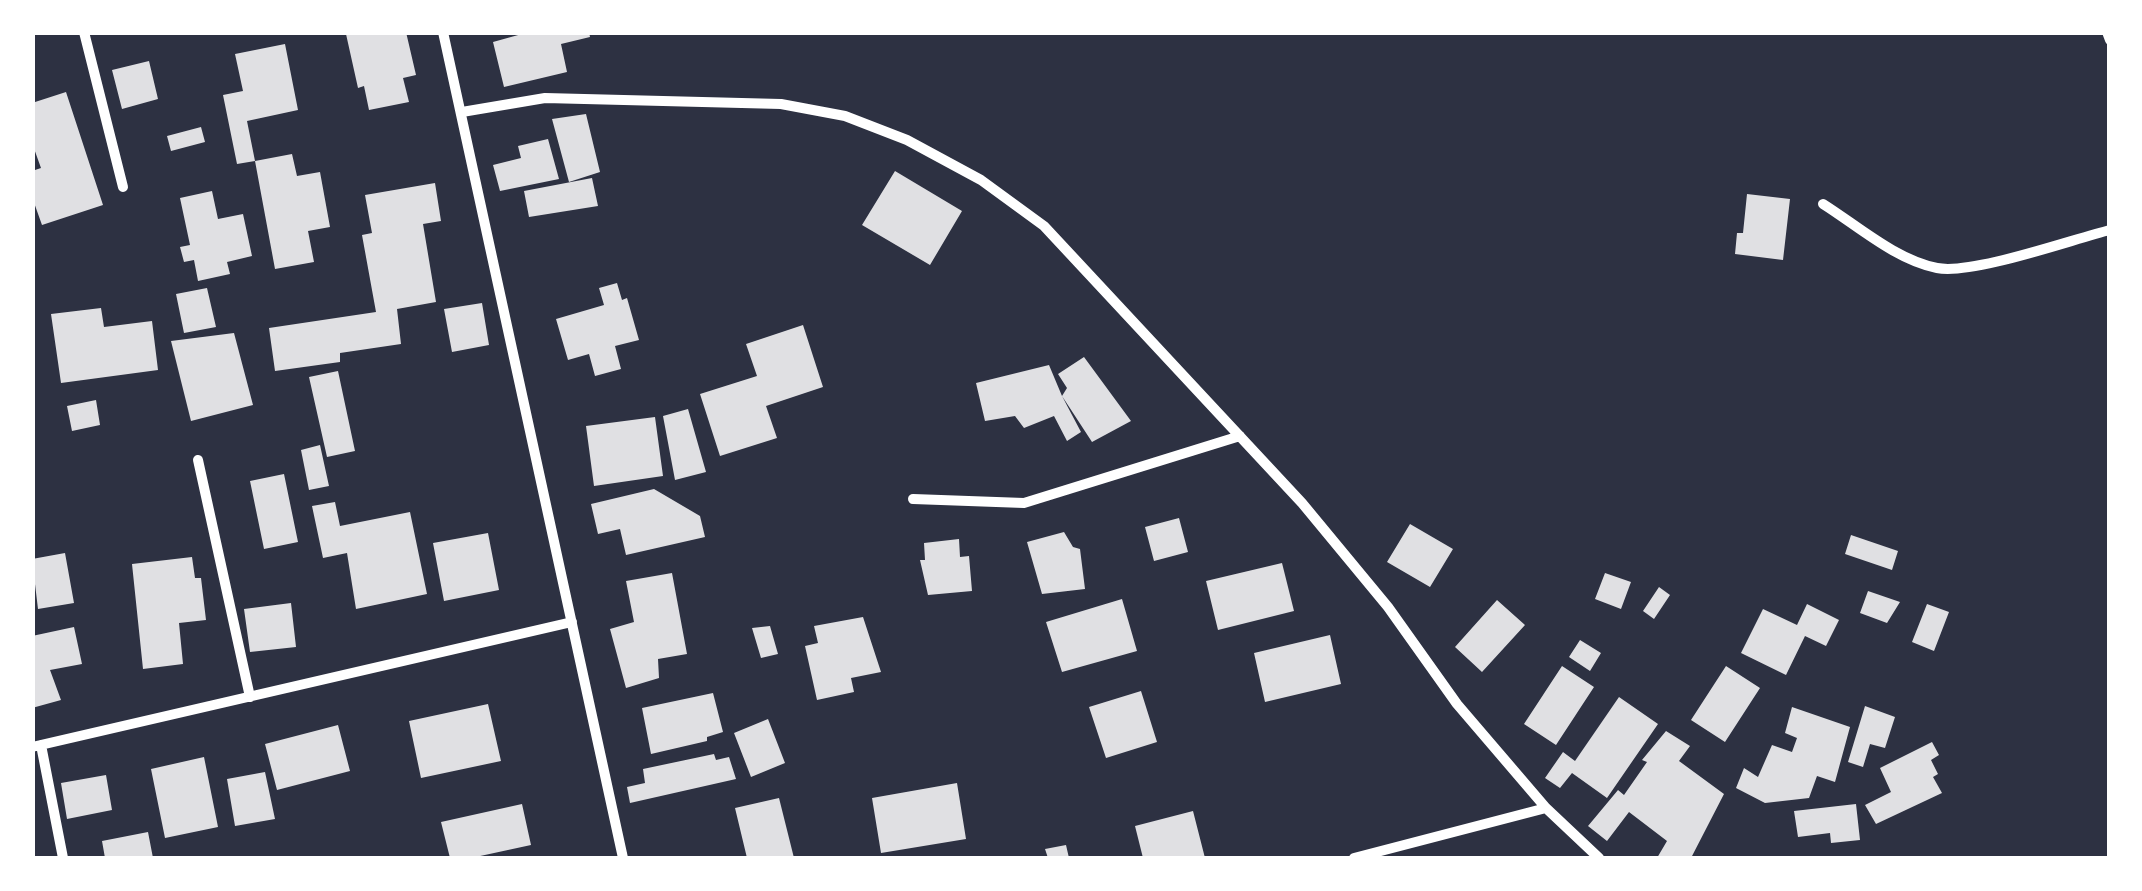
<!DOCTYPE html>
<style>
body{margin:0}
#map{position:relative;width:2142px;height:891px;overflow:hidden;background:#2d3142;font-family:"DM Sans",sans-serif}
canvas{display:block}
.frame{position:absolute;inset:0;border:35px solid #fff;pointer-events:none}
</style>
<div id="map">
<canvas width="2142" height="891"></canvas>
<div class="frame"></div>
</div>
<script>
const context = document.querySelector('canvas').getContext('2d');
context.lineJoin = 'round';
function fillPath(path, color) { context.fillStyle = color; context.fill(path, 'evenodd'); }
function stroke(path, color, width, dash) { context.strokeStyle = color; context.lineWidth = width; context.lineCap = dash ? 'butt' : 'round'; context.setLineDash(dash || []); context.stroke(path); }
fillPath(new Path2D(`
 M351,32H406L416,75L403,78L409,102L369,110L364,86L358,88L346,34Z
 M529,32H589L590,37L561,44L567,72L504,87L493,42Z
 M285,44L298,110L247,121L255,161L292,154L297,176L320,172L330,227L308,231L314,262L275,269L255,161L237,164L223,95L243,91L235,54Z
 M149,61L158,99L122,109L112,70Z
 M66,92L103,205L42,225L32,197V171L41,168L32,143V103Z
 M586,114L600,172L569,182L552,119Z
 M201,127L205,142L171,151L167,136Z
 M548,139L559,179L500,191L493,165L521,158L518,146Z
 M895,171L962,211L930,265L862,225Z
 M592,178L598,206L529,217L524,191Z
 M435,183L441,221L423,224L436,302L397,309L401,344L340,353V362L275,371L269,328L376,312L362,235L372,233L365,195Z
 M212,191L218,219L243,214L252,256L227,262L230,274L198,281L194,260L184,262L180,247L190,245L180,198Z
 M1747,194L1790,199L1783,260L1735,254L1737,233H1743Z
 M617,283L622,300L627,298L639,340L615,346L621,369L595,376L589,354L568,360L556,319L604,305L599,288Z
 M207,288L216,327L184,333L176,294Z
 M482,303L489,345L452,352L444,309Z
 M101,308L104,327L152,321L158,370L61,383L51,314Z
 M803,325L823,387L766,406L777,438L720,456L700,394L757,376L746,344Z
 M234,333L253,405L191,421L171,341Z
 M1084,357L1131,421L1092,442L1062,396L1081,432L1067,441L1054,416L1024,428L1015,416L985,421L976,383L1049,365L1062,396L1067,388L1058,374Z
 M338,371L355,451L327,457L309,377Z
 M96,400L100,425L72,431L67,406Z
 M688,409L706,472L675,480L663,416Z
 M655,417L663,476L594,486L586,426Z
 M320,445L329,486L309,490L301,450Z
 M284,474L298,542L264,549L250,481Z
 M654,489L700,516L705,537L626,555L620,529L598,534L591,504Z
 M335,502L340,526L410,512L427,594L356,609L347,553L323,558L312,506Z
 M1179,518L1188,552L1154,561L1145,527Z
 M1410,524L1453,549L1430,587L1387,562Z
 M1064,532L1073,547L1080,549L1085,589L1042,594L1027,542Z
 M488,533L499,590L444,601L433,543Z
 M1851,535L1898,551L1892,570L1845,554Z
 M959,539L960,557L969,556L972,591L928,595L920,560H925L924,543Z
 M65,553L74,603L38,609L32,559Z
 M192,557L195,578H201L206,620L179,623L183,664L143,669L132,564Z
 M1282,563L1294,611L1218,630L1206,581Z
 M672,573L687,654L658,659L659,678L626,688L610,629L634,622L626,581Z
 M1605,573L1631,582L1621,609L1595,599Z
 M1659,587L1670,595L1654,619L1643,611Z
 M1868,591L1900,602L1887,623L1860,613Z
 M1122,599L1137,651L1062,672L1046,622Z
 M1497,600L1525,625L1482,672L1455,647Z
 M291,603L296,647L250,652L244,609Z
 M1807,604L1839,620L1826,646L1805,636L1786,675L1741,653L1763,609L1797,625Z
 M1927,604L1949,612L1934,651L1912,642Z
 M863,617L881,672L851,678L854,692L817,700L805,646L818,643L814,626Z
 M770,626L778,654L761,658L752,628Z
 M74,627L82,664L50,670L61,700L32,708V636Z
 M1330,635L1341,684L1265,702L1254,653Z
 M1580,640L1601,653L1590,671L1569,657Z
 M1562,666L1594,687L1556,745L1524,724Z
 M1726,666L1760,688L1725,742L1691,720Z
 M1141,691L1157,742L1106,758L1089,707Z
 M713,693L723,732L707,737V741L651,754L642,708Z
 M1619,697L1658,724L1607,798L1572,773L1560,788L1545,778L1563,752L1575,761Z
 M488,704L501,761L421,778L409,721Z
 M1865,706L1895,717L1885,748L1870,744L1863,767L1848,762Z
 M1792,707L1850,727L1835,782L1817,776L1809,798L1765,803L1736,788L1744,768L1758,777L1772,745L1792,752L1797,738L1785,733Z
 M768,719L785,763L751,777L734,733Z
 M338,725L350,771L277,790L265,744Z
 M1666,731L1690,746L1679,761L1724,794L1691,858H1657L1667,841L1629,812L1607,841L1588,826L1618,790L1624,795L1647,762L1642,760Z
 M1932,742L1939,755L1931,760L1938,774L1933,777L1942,793L1876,824L1865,805L1891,792L1880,768Z
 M714,754L716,760L729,757L736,779L630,803L627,787L645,783L643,769Z
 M204,757L218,827L165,838L151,769Z
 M265,772L275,819L235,826L227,779Z
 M106,775L112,810L67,819L61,783Z
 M957,783L966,839L881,853L872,798Z
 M779,798L794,858H747L735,808Z
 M522,804L531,845L471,858H450L441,822Z
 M1856,804L1860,840L1831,843L1830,833L1798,837L1794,811Z
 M1193,811L1205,858H1143L1135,826Z
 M148,832L153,858H105L102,841Z
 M1066,845L1069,858H1048L1045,849Z`), '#e0e0e3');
stroke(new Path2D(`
 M84,32L123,187
 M443,32L623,858
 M2107,32L2110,40
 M462,112L545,98L781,104L845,116L907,140L981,180L1044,226L1302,503L1388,607L1457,704L1546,808L1599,858
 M1823,204C1858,226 1896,260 1937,268C1972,275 2070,240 2110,230
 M198,460L250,697
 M913,499L1024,503L1240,436
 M41,745L63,858
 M32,747L572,622
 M1354,858L1546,808`), '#fff', 10);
</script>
